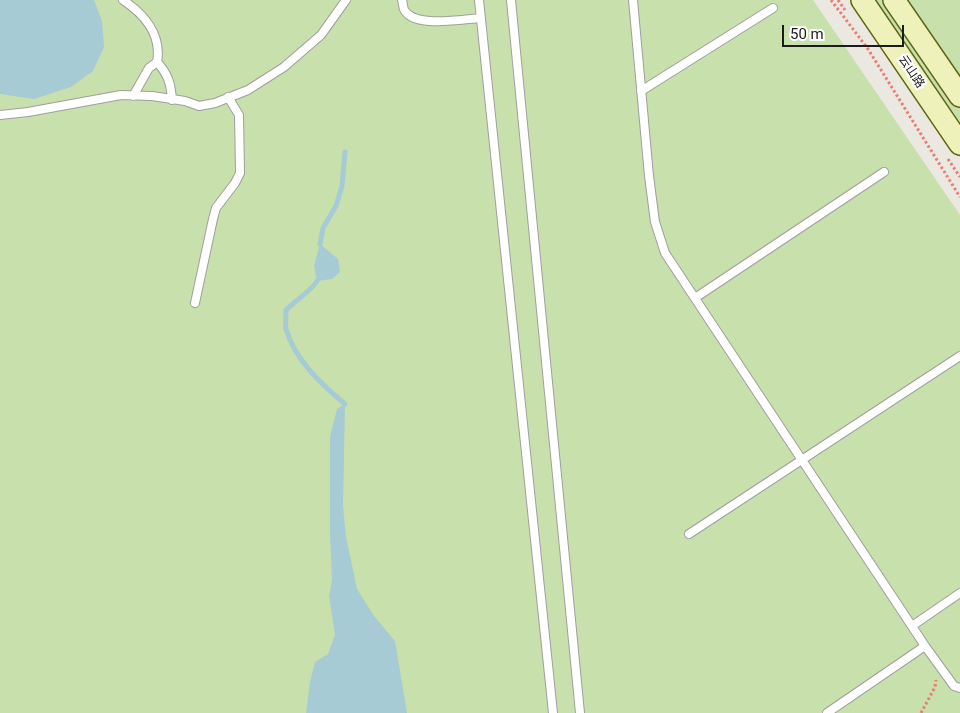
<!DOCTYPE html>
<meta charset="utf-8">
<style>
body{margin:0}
#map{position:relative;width:960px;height:713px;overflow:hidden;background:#ebe8e1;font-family:Roboto,sans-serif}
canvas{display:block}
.scale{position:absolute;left:782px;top:25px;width:122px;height:22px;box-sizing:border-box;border:2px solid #1b1b1b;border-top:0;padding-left:6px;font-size:15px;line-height:18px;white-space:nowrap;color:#1b1b1b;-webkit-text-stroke:4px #fff;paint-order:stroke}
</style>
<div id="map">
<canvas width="960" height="713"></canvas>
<div class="scale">50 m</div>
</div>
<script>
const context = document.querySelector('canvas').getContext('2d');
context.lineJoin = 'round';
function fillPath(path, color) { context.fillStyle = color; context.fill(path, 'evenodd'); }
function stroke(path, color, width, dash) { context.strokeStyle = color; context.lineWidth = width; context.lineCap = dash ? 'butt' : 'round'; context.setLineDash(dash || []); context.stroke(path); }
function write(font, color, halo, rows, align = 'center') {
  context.font = font + ' Roboto,"Noto Sans SC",sans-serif'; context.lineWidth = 4.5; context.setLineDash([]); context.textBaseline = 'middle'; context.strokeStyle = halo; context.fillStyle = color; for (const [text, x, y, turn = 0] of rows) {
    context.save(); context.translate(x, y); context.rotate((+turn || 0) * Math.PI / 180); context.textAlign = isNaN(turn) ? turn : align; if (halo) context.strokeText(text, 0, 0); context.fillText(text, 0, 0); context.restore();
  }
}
fillPath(new Path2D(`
 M0,0H813L960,215V713H0Z
 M852,0H960V158Z`), '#c7e0ac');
fillPath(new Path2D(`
 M0,0H94L102,21L104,47L93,71L71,87L34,99L0,94Z
 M320,244L338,259L340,272L332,279L317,281L314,266Z
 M345,404L343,506L346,537L357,589L374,616L395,641L407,713H306L310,682L315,662L328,654L335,635L329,596L332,580L330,535V437L337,409Z`), '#a6cbd4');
stroke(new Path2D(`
 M320,244L323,228L336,206L342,186L345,152
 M317,281C313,289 294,302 286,310C286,316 285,323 286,329C295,360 321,384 345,404`), '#a6cbd4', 5);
const service = new Path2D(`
 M123,0C144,14 162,35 157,62L149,68L133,96
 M402,0C403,3 403,9 405,11C416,28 463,19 481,18
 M479,0L553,713
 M511,0L580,713
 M633,0L649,176L655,222L665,253L925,646
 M157,62C168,74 171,84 172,100
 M641,91L773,8
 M0,115L28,112L121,95L152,96L185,101L199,106L215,103L248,90L284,67L321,35L346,0
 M695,298L884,172
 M195,303L213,219L216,208L235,183L240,173L239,115L228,97
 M689,534L960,356
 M912,626L960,593
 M827,713L925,646L954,686L960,688`);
const secondary = new Path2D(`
 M862,0L960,144
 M894,0L960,96`);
stroke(service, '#9f9f9f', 10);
stroke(secondary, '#5c6311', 24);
stroke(new Path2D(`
 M831,0L868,49L960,197
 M838,0L845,10
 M948,159L960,177
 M921,713L935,687L936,680`), '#e87e75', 3, [2.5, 2.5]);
stroke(service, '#fff', 8);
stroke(secondary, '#eff1ba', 21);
write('12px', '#1b1b1b', '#fff', [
 ["云山路",911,72,56]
]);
</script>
